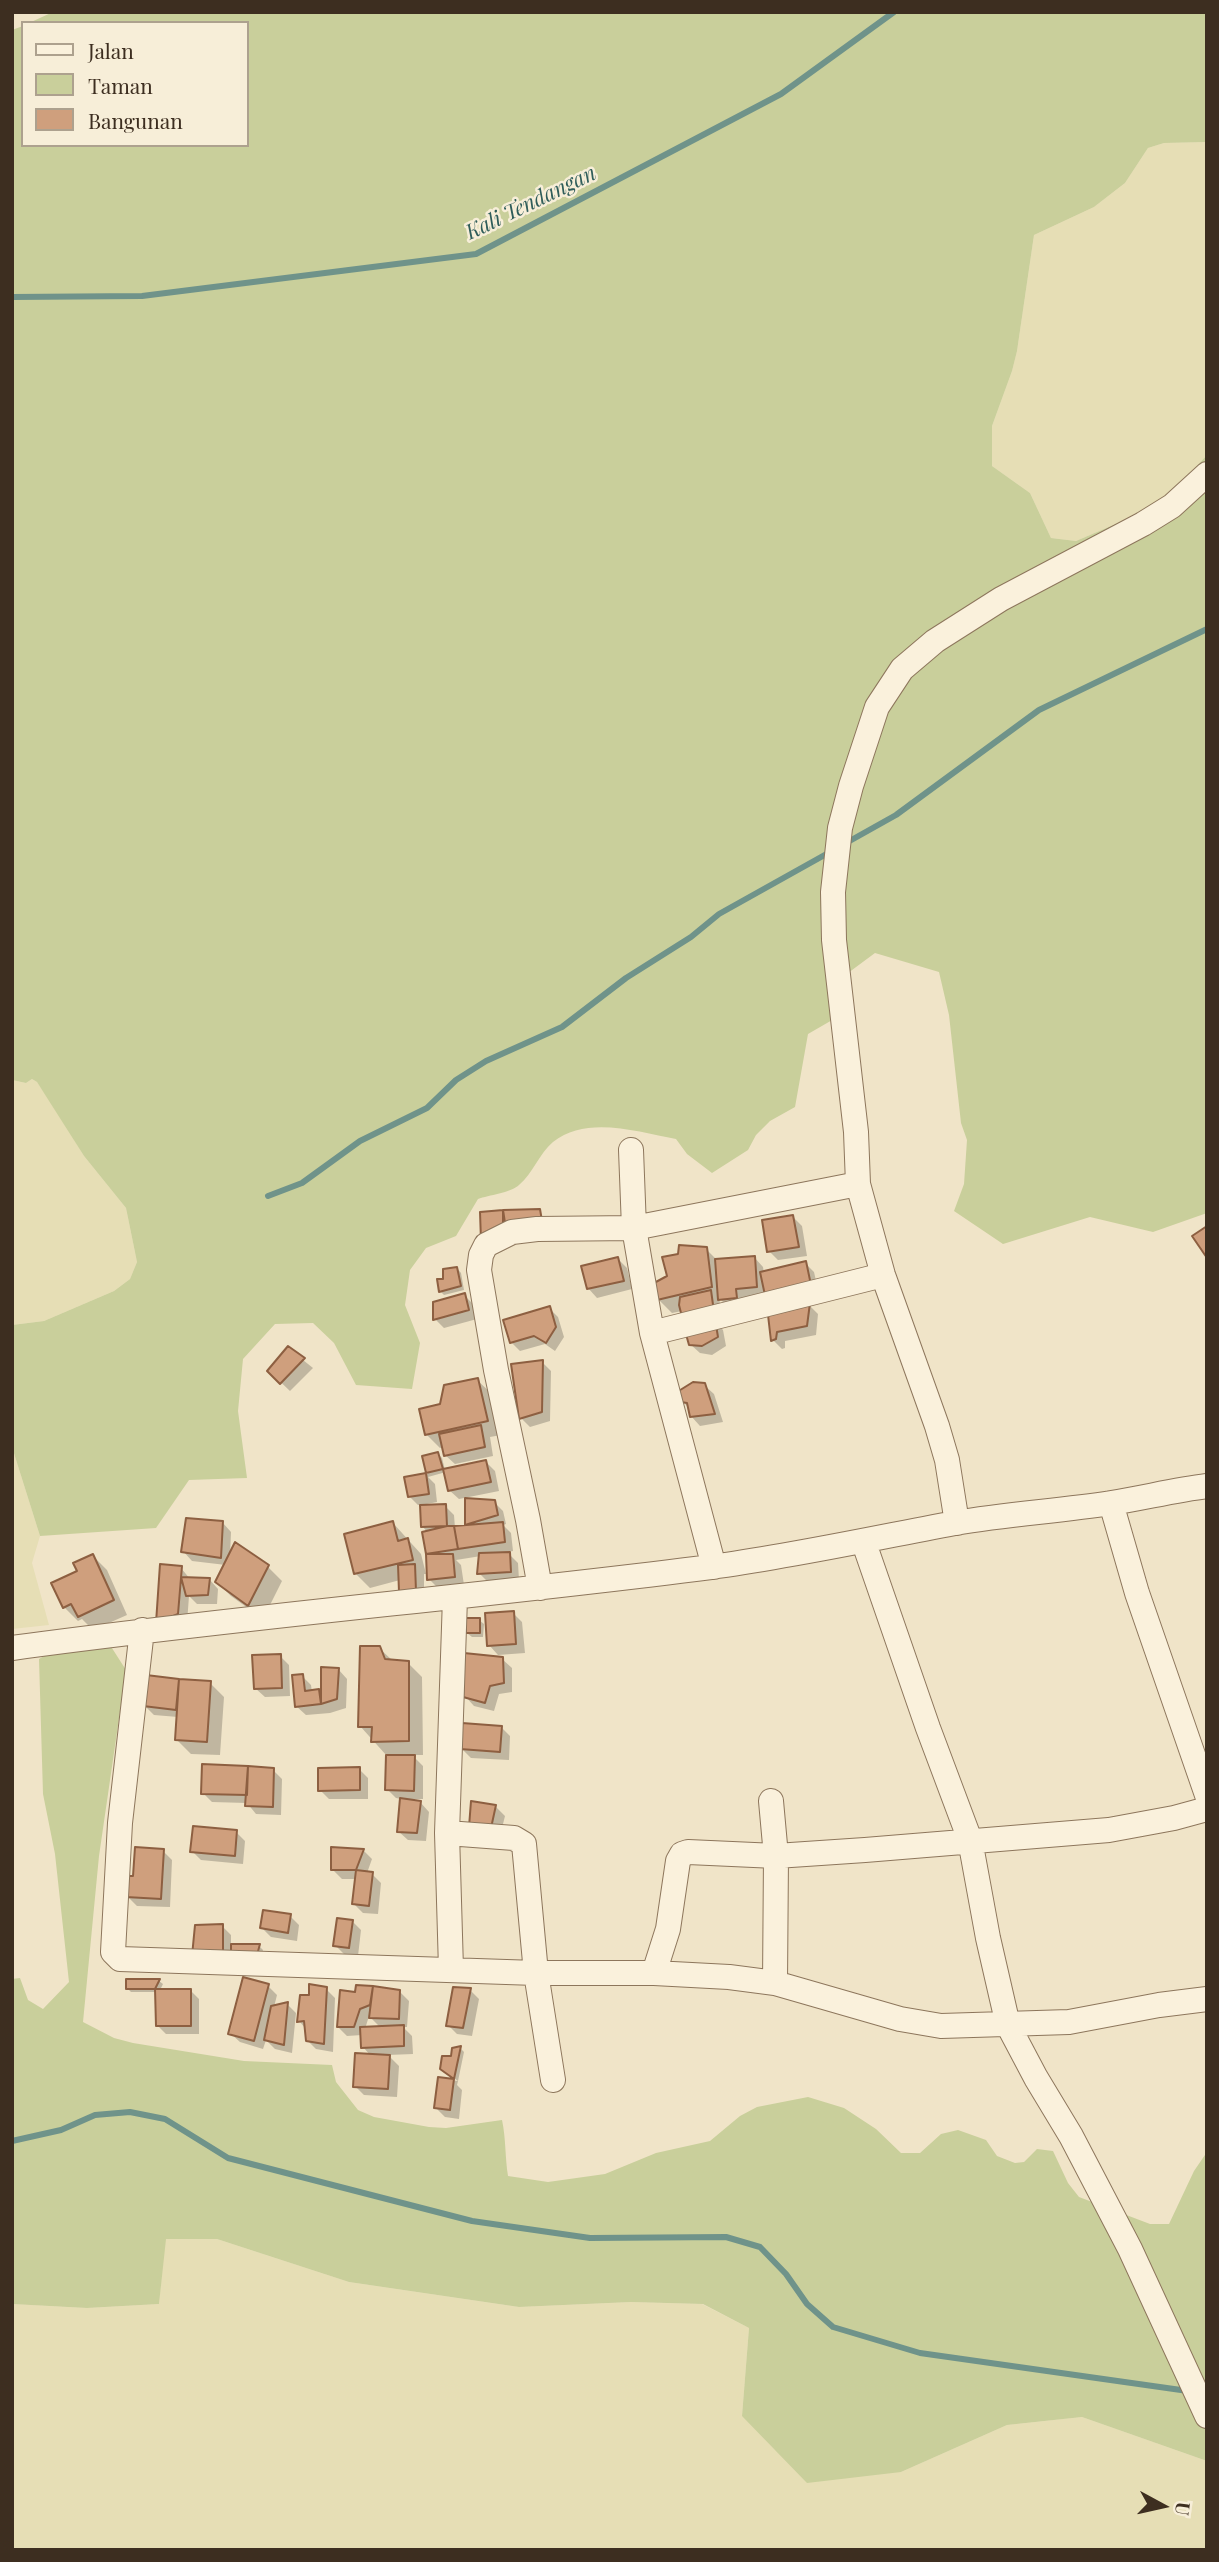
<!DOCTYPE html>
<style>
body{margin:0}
#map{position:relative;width:1219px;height:2562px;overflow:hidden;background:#f0e4c8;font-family:"Playfair Display",serif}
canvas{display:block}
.frame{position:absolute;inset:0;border:14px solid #3d2e20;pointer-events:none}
.legend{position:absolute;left:21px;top:21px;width:228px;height:126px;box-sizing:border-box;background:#f7eed8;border:2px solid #ada18e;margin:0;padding:9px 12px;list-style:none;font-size:21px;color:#3d2e20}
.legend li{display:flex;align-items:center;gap:14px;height:35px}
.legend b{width:35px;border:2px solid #ada18e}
.north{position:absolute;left:1128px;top:2471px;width:70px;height:70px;-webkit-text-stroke:5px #f7eed8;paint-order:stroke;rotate:98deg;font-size:19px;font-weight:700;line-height:28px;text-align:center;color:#3d2e20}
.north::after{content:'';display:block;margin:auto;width:24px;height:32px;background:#3d2e20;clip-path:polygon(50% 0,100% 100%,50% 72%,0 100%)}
</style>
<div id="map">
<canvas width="1219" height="2562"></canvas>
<div class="frame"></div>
<ul class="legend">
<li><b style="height:9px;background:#faf1dc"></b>Jalan</li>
<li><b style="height:19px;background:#c9cf9b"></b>Taman</li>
<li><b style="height:19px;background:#cf9f7d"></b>Bangunan</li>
</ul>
<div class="north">U</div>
</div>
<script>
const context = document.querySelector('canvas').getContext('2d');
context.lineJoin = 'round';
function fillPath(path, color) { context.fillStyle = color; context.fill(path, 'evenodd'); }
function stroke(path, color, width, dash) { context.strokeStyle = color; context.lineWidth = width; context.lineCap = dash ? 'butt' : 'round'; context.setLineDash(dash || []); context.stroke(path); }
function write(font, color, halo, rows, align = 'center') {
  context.font = font + ' "Playfair Display",serif'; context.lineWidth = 5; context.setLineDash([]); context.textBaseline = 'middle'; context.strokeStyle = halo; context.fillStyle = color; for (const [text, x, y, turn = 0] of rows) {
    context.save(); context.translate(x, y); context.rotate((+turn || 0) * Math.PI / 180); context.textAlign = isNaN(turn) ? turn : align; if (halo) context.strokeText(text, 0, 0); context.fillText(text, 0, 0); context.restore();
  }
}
fillPath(new Path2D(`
 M1207,142V455L1160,505L1076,541L1051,538L1030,493L992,466V426L1012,371L1017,351L1034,235L1094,207L1125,183L1148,148L1164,143Z
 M32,1079L37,1082L51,1102L84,1156L126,1208L137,1262L130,1279L114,1291L44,1321L12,1325V1080L26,1083Z
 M12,1447L40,1536L32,1563L49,1625L12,1629Z
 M165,2238L217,2239L349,2282L519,2307L631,2302L702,2304L749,2328L742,2416L901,2472L1007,2425L1082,2417L1207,2461V2550H12V2304L87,2308L159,2304Z`), '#e6deb5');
fillPath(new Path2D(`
 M53,12H1207V142L1164,143L1148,148L1125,183L1094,207L1034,235L1017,351L1012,371L992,426V466L1030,493L1051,538L1076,541L1160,505L1207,455V1213L1153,1232L1090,1217L1003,1244L954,1211L964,1184L967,1140L961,1123L949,1015L939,972L875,953L848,973L853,1008L808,1034L795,1107L770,1121L756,1135L748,1150L712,1173L687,1154L676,1139C638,1132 587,1115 553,1142C539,1154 533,1173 519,1185C510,1193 489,1195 478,1199L456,1236L426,1248L410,1270L405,1305L420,1343L412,1389L356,1385L334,1343L313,1323L275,1324L243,1359L238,1411L247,1478L189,1480L156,1528L40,1536L12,1447V1325L44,1321L114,1291L130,1279L137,1262L126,1208L84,1156L37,1082L32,1079L26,1083L12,1080V30L23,26V145H247V23H29Z
 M110,1645L126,1670L99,1856L83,2022L114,2038L133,2043L244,2061L332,2065L336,2082L358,2110L374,2117L429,2127L446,2128L502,2120C506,2139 505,2157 508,2176L548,2182L605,2174L656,2153L710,2141L740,2116L757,2107L808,2097L844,2108L876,2129L901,2153H920L941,2134L958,2130L986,2140L997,2156L1015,2163L1024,2162L1037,2149L1053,2151L1068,2183L1079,2197L1150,2224H1169L1194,2171L1207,2152V2461L1082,2417L1007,2425L901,2472L807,2483L742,2416L749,2328L703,2304L631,2302L519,2307L349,2282L217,2239H166L159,2304L87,2308L12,2304V1979L20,1978L28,2000L43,2009L69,1982L55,1854L43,1794L39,1659L60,1647Z`), '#c9cf9b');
fillPath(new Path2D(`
 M793,1217L802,1226L807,1256L778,1260L769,1251Z
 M706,1249L718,1261L754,1257L763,1267L764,1273L805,1263L814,1272L819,1294L809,1305L818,1314L816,1335L785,1341V1348L782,1349L773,1340L767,1295L744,1297L745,1307L729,1308L719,1298L723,1320L715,1322L723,1330L726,1346L712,1355L700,1353L690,1344L682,1311L672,1313L658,1299Z
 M618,1259L627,1268L632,1289L597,1298L588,1288Z
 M457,1268L461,1273L464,1290L444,1295L440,1291L444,1280Z
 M464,1295L473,1304L477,1319L444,1328L435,1319Z
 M549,1308L558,1317L564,1337L555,1351L545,1344L520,1351L511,1342Z
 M288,1348L313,1368L290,1391L269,1371Z
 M542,1362L551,1371L550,1421L530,1427L521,1418Z
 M477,1380L492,1394L501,1435L490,1437L493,1456L455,1464L445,1455L444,1447L440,1448L426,1434L442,1406Z
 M704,1385L714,1394L723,1422L700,1426L691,1416L690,1409L682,1401Z
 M438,1454L442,1458L445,1470L486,1462L495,1471L499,1491L459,1499L449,1490L446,1472L428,1477L435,1484L437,1502L427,1504L428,1506H445L454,1515L455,1528L467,1527V1500L494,1502L503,1511L506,1524L503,1525L511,1533L513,1551L507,1552L518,1563L519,1580L488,1582L479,1573L481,1556L456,1560L461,1565L464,1585L438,1588L429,1579L428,1554L424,1534L428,1533L423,1527L422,1505H418L409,1496L406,1478L428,1474L424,1457Z
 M222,1522L231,1532L230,1557L236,1545L268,1567L282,1581L263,1619L231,1596L217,1582L226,1565L192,1561L183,1551Z
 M393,1523L421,1554L426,1574H424V1600L400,1580L370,1588L356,1574L346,1535Z
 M93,1556L107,1570L127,1615L93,1630L82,1619L78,1621L64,1607L79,1572Z
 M181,1568L190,1579H209L218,1589L217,1604H197L189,1596L187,1623L166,1631Z
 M513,1613L522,1622L525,1653L498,1655L489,1645Z
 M479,1620L484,1624L483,1637H472L467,1633Z
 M379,1648L393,1661L408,1663L422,1677L423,1755H412L423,1766V1799H411V1801L420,1802L429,1812L426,1841L408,1840L398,1831L401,1799L396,1798L387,1789V1756L360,1726Z
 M280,1656L289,1665L290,1696L265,1697L255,1688Z
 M502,1659L512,1668V1692L499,1694L494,1711L474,1706L465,1696Z
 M338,1669L347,1679L346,1708L330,1713L306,1715L296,1706L302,1676L311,1685L312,1692L321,1691Z
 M179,1680L210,1683L224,1697L220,1755L191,1754L177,1740L178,1717L154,1715L145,1706Z
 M501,1727L510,1736L509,1760L471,1758L462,1749Z
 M359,1769L368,1778V1799H329L320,1790Z
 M273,1770L282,1779L281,1815L256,1814L247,1803L212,1802L203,1793Z
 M496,1807L505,1816L500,1836H480Z
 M236,1832L245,1841L243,1864L201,1860L192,1851Z
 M363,1850L372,1859L367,1873L372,1874L381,1883L378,1914L363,1913L353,1903L356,1879H342L333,1870Z
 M163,1851L172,1860L170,1907L137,1906L128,1897Z
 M290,1916L299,1925L297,1941L271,1937L262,1928Z
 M352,1921L361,1930L358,1956L344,1954L335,1945Z
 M222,1926L231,1935V1945L259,1946L263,1950L261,1958L203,1965Z
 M159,1981L163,1984L160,1990H190L199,1999V2034H166L157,2025V1992H131L127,1988Z
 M268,1986L277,1995L274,2007L287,2004L296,2013L292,2053L275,2049L266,2040L263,2049L240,2042L230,2033Z
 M357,1987L400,1992L409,2001L407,2027H403L412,2036L413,2054L388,2055L399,2066L397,2097L364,2095L355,2086L371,2056L363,2047L362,2035L347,2036L338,2027L356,1994ZM369,2016L381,2028L365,2029Z
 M326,1989L335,1998L333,2052L316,2049L307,2040L306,2029L299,2021L311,1997Z
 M470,1990L479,1999L472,2036L457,2034L448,2025Z
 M460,2048L464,2052L458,2081L447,2073Z
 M439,2079L458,2081L457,2085L462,2090L459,2119L445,2117L436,2108Z`), '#0003');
stroke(new Path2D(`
 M12,297L142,296L476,254L781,94L894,12
 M846,843L896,815L1039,710L1207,629
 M268,1196L302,1183L360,1141L427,1108L456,1080L486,1061L562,1027L626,978L691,937L719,914L830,852
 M12,2141L61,2130L95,2115L130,2112L165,2119L228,2158L472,2221L590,2238L726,2237L760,2247L786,2274L807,2304L833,2327L920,2353L1188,2391`), '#6f938a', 6);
const building = new Path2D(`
 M540,1209L542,1221L505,1223L503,1210Z
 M503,1210V1229L481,1241L480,1212Z
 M793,1215L799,1247L767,1252L762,1220Z
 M1207,1226V1258L1192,1236Z
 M679,1245L707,1247L712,1287L657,1300L654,1283L667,1276L662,1257L678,1254Z
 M755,1256L757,1287L736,1289L737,1298L718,1300L715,1259Z
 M618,1257L624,1281L587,1289L581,1266Z
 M806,1261L811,1285L766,1300L760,1272Z
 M457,1267L461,1286L439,1292L437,1279H443V1269Z
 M711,1290L714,1312L682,1317L679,1305L680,1297Z
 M465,1293L469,1310L433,1320V1302Z
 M810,1303L807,1326L777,1332L776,1339L771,1341L768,1315Z
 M550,1306L556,1327L546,1343L534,1336L510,1343L503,1320Z
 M715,1319L718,1337L702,1346L689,1345L684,1327Z
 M288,1346L305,1358L280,1384L267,1371Z
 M543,1360L542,1412L519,1419L511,1364Z
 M478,1378L488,1421L425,1435L419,1409L440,1404L444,1385Z
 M693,1382L705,1383L715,1414L690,1417L687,1403L681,1402L677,1392Z
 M481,1425L485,1447L444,1456L439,1434Z
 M438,1452L443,1469L426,1473L422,1456Z
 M486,1460L491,1482L448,1491L443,1469Z
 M426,1473L429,1494L408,1497L404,1477Z
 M465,1498L495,1500L498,1515L465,1525Z
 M446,1504L447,1526L421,1527L420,1505Z
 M186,1518L223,1521L221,1558L181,1552Z
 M393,1521L398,1541L408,1538L413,1560L354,1574L344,1534Z
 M503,1522L505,1542L458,1549L454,1526Z
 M447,1526H454L458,1549L426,1554L422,1532Z
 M235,1542L269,1565L248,1606L215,1582Z
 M510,1552L511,1572L477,1574L479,1553Z
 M93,1554L114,1600L78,1617L71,1604L63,1608L51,1583L77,1571L73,1563Z
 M426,1554H453L455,1577L427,1580Z
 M160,1564L182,1566L178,1614L156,1623Z
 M415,1564L416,1591L399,1592L398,1565Z
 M181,1577L210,1578L208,1595L186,1596Z
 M514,1611L516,1644L487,1646L485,1613Z
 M466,1618H480V1633H466Z
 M360,1646H380L385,1659L409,1661V1741L371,1742L372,1727H358Z
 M464,1653L503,1657L504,1683L490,1686L485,1703L463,1697Z
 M281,1654L282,1688L254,1689L252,1655Z
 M321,1667L339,1668L337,1699L321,1704Z
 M303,1674L305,1691L319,1689L321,1704L295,1707L292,1675Z
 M146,1675L179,1679L176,1710L143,1706Z
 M179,1679L211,1681L207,1742L175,1740Z
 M462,1723L502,1726L500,1752L460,1749Z
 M386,1755H415L414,1791L385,1790Z
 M202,1764L248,1766L247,1795L201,1794Z
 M248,1766L274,1768L273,1807L245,1806Z
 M360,1767V1790L318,1791V1768Z
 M400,1798L421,1801L417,1833L397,1832Z
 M471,1801L496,1805L491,1828L469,1827Z
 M193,1826L237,1830L235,1856L190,1852Z
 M135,1847L164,1849L161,1899L126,1897L128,1876H133Z
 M331,1847L364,1849L356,1870H331Z
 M356,1870L373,1872L369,1906L352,1904Z
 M263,1910L291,1914L288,1933L260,1928Z
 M337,1918L353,1920L349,1948L333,1946Z
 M223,1924V1956H192L195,1925Z
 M231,1944H260L257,1955L231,1954Z
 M243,1977L269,1984L254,2041L228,2034Z
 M126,1979H160L155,1989H126Z
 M309,1984L327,1987L324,2044L306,2041L304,2021L297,2022L300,1995H309Z
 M356,1985L373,1986L370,2005L360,2009L354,2027H337L340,1990L355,1992Z
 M373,1986L400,1990L399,2019L369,2018Z
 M453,1987L471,1988L463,2028L446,2026Z
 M155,1989H191V2026H156Z
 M288,2002L284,2045L264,2040L271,2006Z
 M404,2025V2046L361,2048L360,2027Z
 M461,2046L454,2079L440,2069L442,2056H451L452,2048Z
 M355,2053L390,2055L388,2089L353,2087Z
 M438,2077L454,2079L450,2110L434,2108Z`);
fillPath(building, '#cf9f7d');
stroke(building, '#8d5f41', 2);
const minor = new Path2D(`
 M631,1150L634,1228L652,1333L714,1567
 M652,1333L883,1275
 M1111,1503L1137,1593L1207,1795
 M957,1523L947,1460L937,1426L883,1275L858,1184L856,1132L834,940L833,892L840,828L851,786L877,707L902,669L935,641L1001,599L1143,524L1172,506L1207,474
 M864,1543L928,1728L970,1840L988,1938L1008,2025L1036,2078L1071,2136L1130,2249L1207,2416
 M540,1588L528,1520L496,1370L479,1270L481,1255L486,1245L512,1232L537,1229L634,1228L858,1184
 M142,1630L120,1823L113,1952L120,1959L536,1973H654L729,1977L775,1983L900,2019L941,2026L1069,2022L1159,2005L1207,1999
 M12,1648C245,1616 478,1597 711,1567C793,1556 874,1538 955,1523C1007,1514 1059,1511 1111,1503C1143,1498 1175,1490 1207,1486
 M771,1801L776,1856L775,1983
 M447,1833L514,1838L524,1844L536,1973L553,2080
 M451,1969L447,1833L455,1598
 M654,1973L668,1929L678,1861L682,1854L688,1852L776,1856L865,1850L1109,1830L1174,1818L1207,1809`);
stroke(minor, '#8d765c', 26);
stroke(minor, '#faf1dc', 24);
write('italic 21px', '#2f5d5a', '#f7eed8', [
 ["Kali Tendangan",531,203,-26]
]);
</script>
